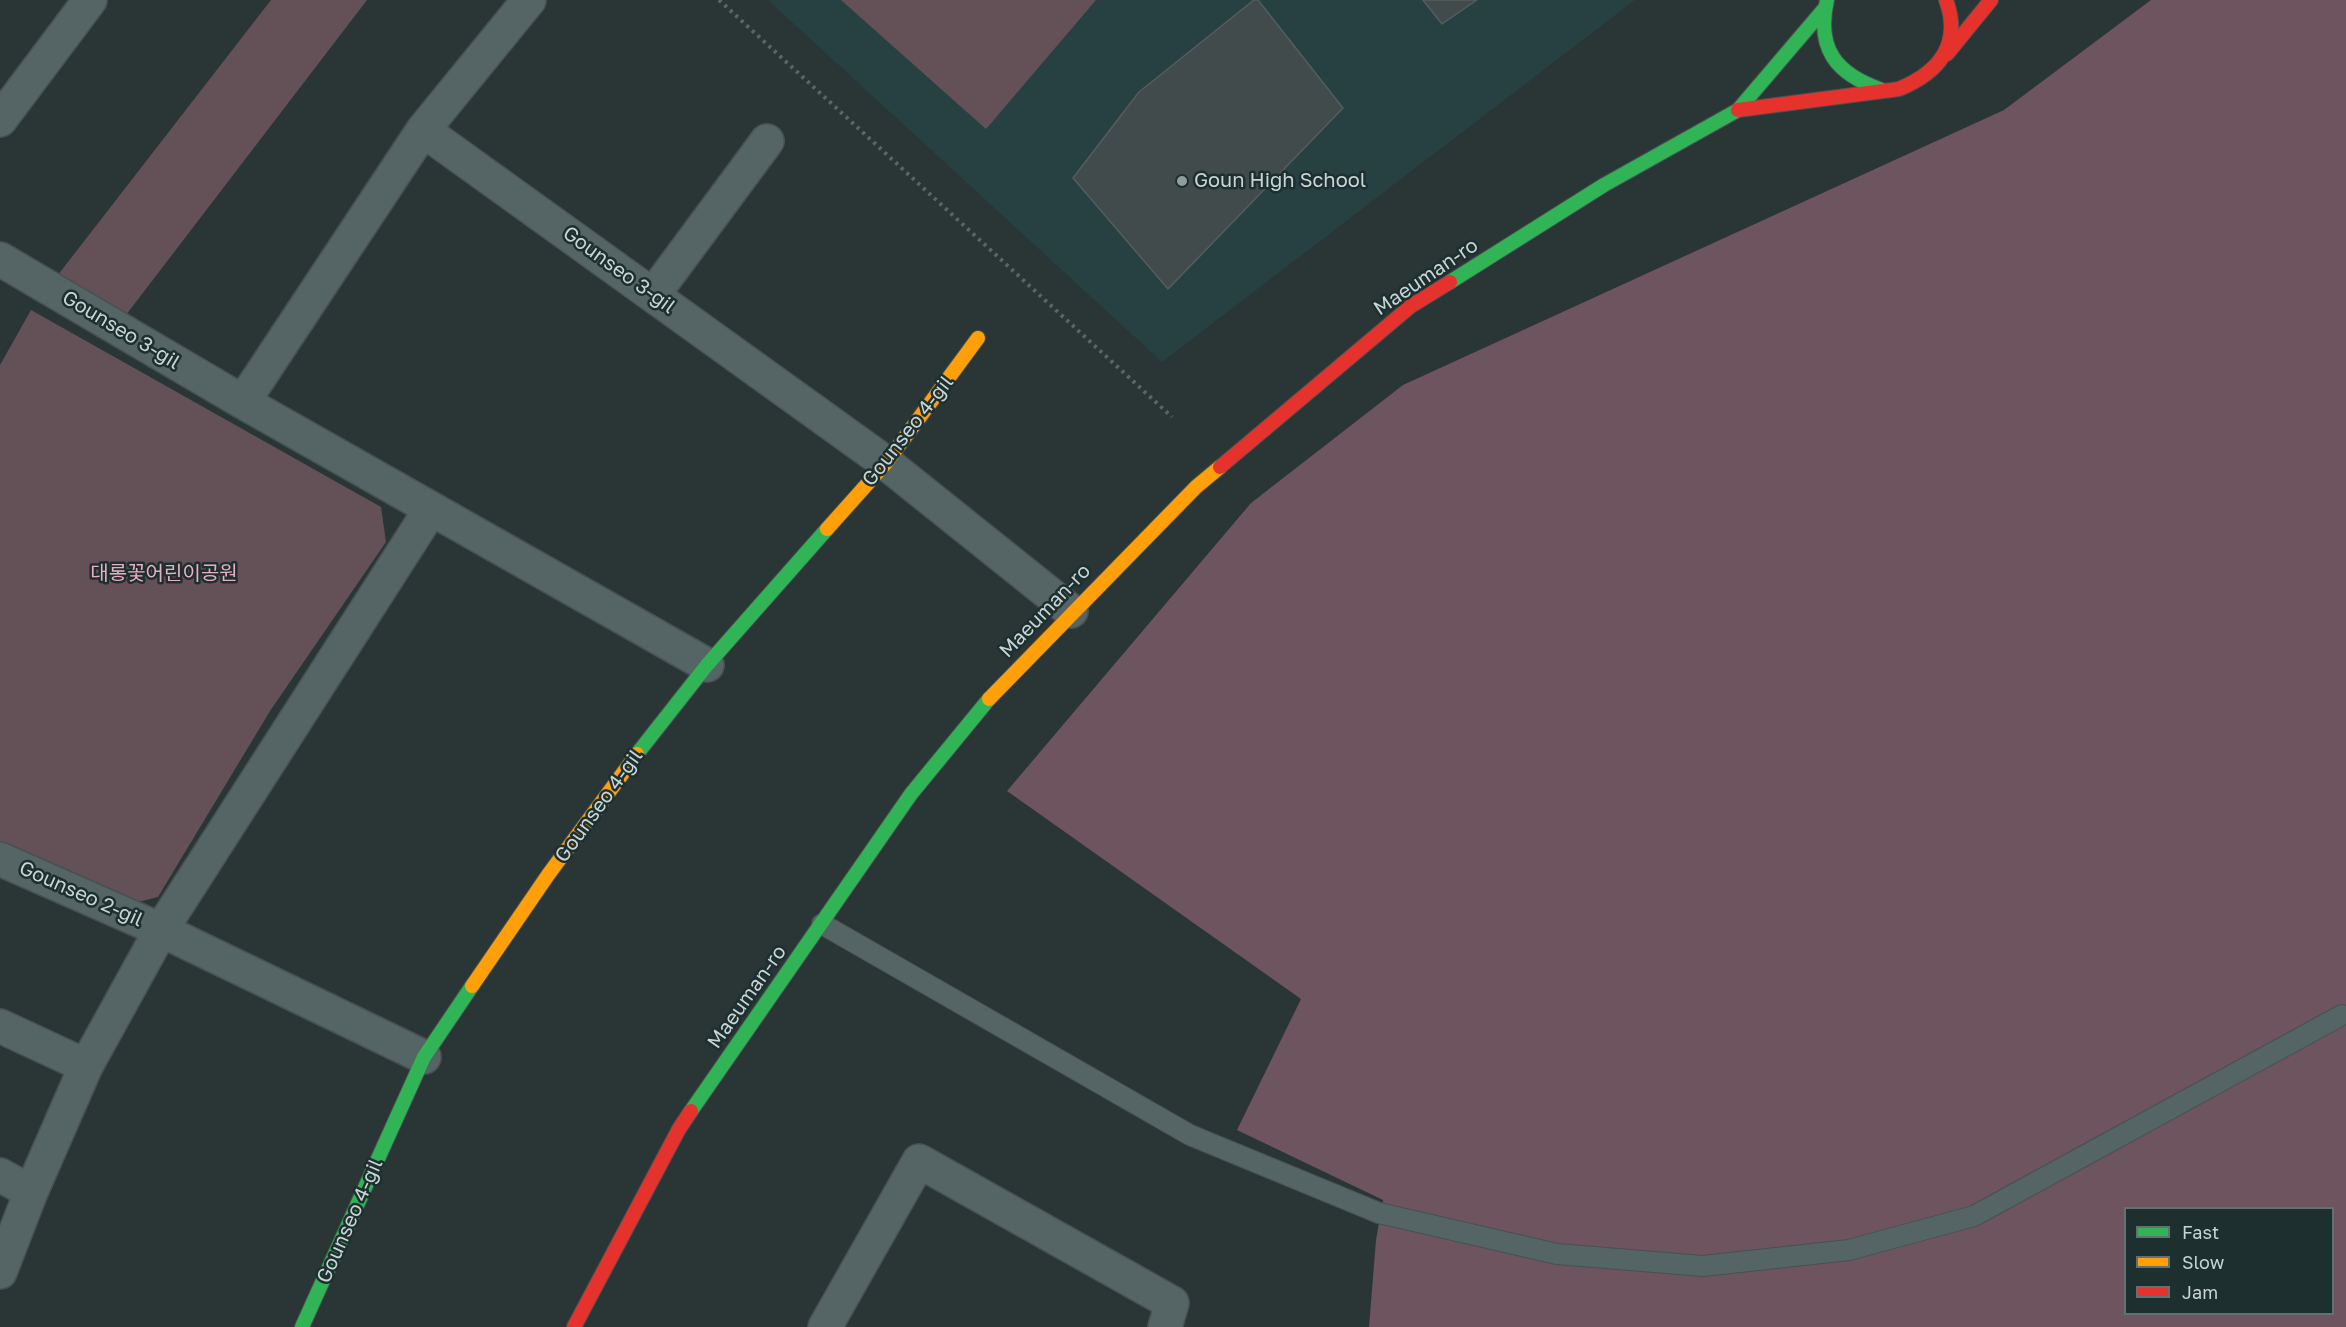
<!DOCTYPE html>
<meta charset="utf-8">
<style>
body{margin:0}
#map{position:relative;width:2346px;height:1327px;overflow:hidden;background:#2a3536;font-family:"Golos Text",sans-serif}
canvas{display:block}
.legend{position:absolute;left:2124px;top:1207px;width:210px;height:108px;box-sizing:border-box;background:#1d2f2f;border:2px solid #627171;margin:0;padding:8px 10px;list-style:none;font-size:18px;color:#c9d4d5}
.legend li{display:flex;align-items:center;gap:12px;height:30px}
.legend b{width:30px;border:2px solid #627171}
</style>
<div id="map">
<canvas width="2346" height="1327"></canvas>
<ul class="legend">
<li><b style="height:8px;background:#30b455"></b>Fast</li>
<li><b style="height:8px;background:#ff9f0a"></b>Slow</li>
<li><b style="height:8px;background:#e5322d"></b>Jam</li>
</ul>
</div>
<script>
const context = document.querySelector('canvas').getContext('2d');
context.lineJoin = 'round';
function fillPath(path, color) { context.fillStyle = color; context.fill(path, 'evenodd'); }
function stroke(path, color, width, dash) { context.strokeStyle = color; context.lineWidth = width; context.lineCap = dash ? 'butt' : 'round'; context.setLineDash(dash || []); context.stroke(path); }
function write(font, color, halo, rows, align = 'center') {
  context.font = font + ' "Golos Text","Noto Sans KR",sans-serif'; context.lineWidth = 5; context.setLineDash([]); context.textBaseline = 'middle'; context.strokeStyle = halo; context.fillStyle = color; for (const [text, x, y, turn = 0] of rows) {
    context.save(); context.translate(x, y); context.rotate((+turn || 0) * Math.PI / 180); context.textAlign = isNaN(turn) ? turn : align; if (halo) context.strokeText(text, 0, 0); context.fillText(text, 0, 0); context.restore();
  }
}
fillPath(new Path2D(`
 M768,0H1635L1162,362Z`), '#274142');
fillPath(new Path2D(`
 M271,0H367L126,315L54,280Z
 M841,0H1096L986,129Z
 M31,310L381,507L386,542L270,711L158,897L126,905L0,841V365Z`), '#645158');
fillPath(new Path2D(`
 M2151,0H2346V1327H1369L1376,1240L1383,1200L1237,1130L1301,999L1007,791L1251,503L1403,385L2004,110ZM2126,1208H2332V1314H2126Z`), '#6e545f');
const building = new Path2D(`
 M1254,0H1258L1343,108L1168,289L1073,178L1139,92Z
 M1423,0H1477L1442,24Z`);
fillPath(building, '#424b4b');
stroke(building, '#545d5e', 1.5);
const lane = new Path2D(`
 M822,924L1190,1135L1379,1213L1557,1254L1703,1266L1849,1250L1974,1216L2342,1015`);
const street = new Path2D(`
 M0,120L90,0
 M423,130L886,463L1071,611
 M0,259L243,402L707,665
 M653,295L767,141
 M243,402L423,130L529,0
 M0,859L161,930L424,1057
 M0,1026L86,1066
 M0,1175L31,1192
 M0,1272L31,1192L86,1066L161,930L431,509
 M825,1327L919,1161L1172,1303L1165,1327`);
const fast = new Path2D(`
 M1827,0C1816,49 1836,74 1882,90
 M1450,282L1604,185L1738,110L1825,8
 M637,754L707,665L827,529
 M691,1111L911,794L989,699
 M302,1327L424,1057L472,986`);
const slow = new Path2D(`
 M827,529L886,463L978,338
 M989,699L1196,487L1220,467
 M472,986L548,875L637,754`);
const jam = new Path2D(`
 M1947,54L1991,0
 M1738,110L1899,89C1940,72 1962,44 1946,0
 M1220,467L1411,306L1450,282
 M574,1327L679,1129L691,1111`);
stroke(lane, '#475152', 22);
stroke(street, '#475152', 36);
stroke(fast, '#475152', 16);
stroke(slow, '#475152', 16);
stroke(jam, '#475152', 16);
stroke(new Path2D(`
 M719,0L1172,417`), '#5a6566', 4, [3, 4.5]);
stroke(lane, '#556464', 20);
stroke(street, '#556464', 33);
stroke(fast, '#30b455', 14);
stroke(slow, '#ff9f0a', 14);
stroke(jam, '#e5322d', 14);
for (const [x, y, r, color] of [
 [1182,181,6,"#919c9d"]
]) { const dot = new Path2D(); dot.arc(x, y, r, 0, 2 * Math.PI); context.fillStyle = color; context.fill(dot); stroke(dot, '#1d2f2f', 2); }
write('20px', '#c9d4d5', '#1d2f2f', [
 ["Goun High School",1194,181]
], 'left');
write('20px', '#c9d4d5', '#1d2f2f', [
 ["Gounseo 3-gil",619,270,36],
 ["Maeuman-ro",1426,277,-34],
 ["Gounseo 3-gil",121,330,31],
 ["Gounseo 4-gil",908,431,-52],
 ["Maeuman-ro",1045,611,-46],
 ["Gounseo 4-gil",599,806,-54],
 ["Gounseo 2-gil",81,894,24],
 ["Maeuman-ro",747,997,-55],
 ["Gounseo 4-gil",350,1221,-66]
]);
write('20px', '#eaaec4', '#1d2f2f', [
 ["대롱꽃어린이공원",164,574]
]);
</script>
